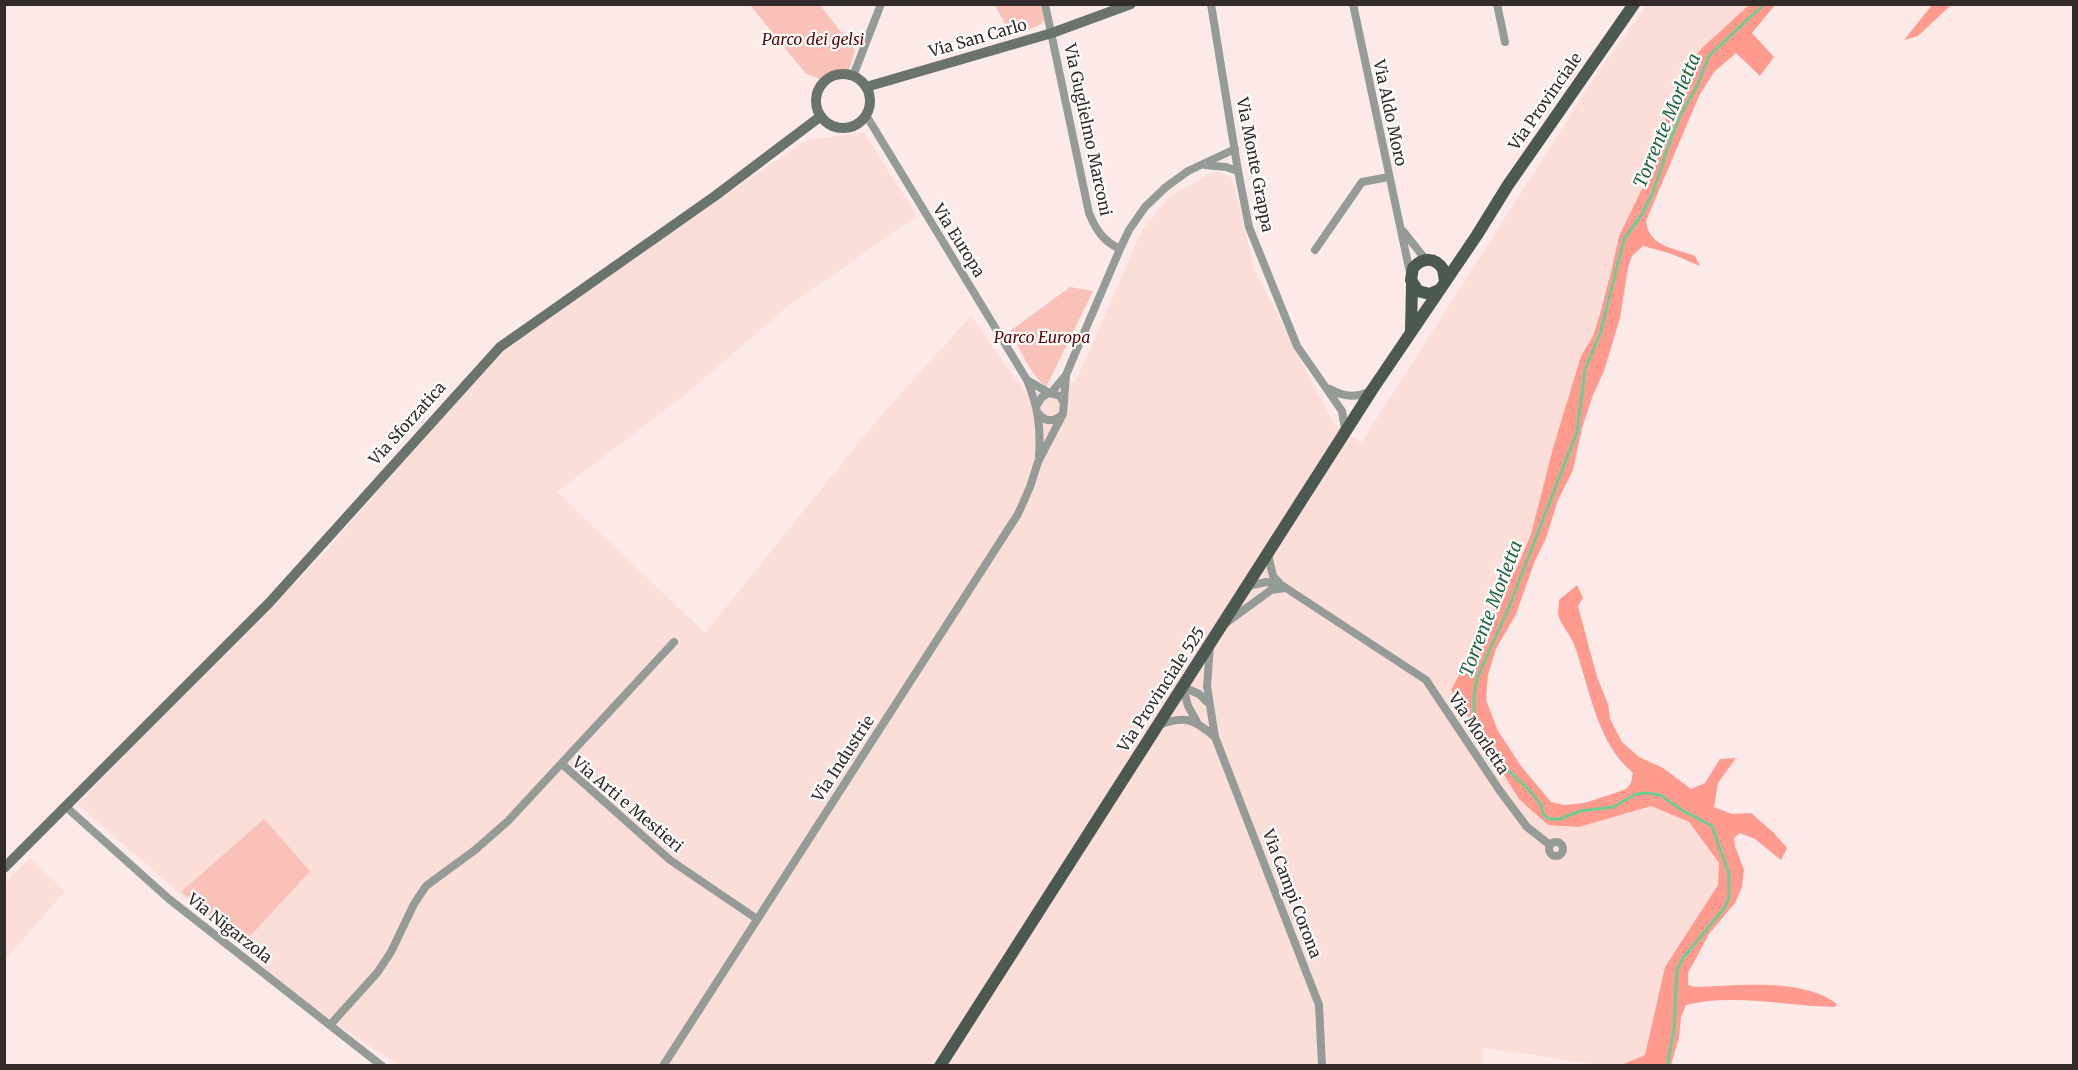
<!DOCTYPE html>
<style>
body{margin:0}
#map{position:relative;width:2078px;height:1070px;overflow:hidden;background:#fceae8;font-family:Merriweather,serif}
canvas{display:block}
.frame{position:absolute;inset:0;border:6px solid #332b29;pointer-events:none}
</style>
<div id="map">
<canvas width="2078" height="1070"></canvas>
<div class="frame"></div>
</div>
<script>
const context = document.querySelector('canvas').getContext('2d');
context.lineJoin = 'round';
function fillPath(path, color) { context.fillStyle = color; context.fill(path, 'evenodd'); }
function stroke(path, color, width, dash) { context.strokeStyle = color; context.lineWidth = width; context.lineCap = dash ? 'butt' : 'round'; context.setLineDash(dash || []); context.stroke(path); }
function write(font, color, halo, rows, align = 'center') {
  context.font = font + ' Merriweather,serif'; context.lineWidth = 4.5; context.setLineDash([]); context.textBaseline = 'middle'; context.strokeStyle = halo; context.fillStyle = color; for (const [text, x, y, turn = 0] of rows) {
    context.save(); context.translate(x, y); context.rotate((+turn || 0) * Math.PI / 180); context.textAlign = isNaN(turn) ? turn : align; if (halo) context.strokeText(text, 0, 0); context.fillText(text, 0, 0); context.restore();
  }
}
fillPath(new Path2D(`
 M1647,5H1749L1703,47L1684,70L1667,112L1657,158L1619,236L1611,272L1600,314L1593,336L1581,356L1553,448L1531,534L1517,567L1451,690L1548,825L1623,813L1651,806L1688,822L1719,864L1718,885L1665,967L1645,1055L1621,1066L1600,1065L1484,1048L1481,1066L399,1065L361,1041L294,993L77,804L326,551L497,352L806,140L864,132L917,216L788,306L687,393L557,492L705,633L878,419L971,316L1027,395L1076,381L1142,230L1170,196L1216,171L1232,178L1255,271L1334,424L1361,443L1602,66Z
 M29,858L65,891L5,960V883Z`), '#fcded9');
fillPath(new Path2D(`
 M999,4L1041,5L1044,20L1040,25L1027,30L1026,27L1010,32L995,6Z
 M750,5H820L855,50L849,70L836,72L823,80L806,74Z
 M1070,287L1093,291L1046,387C1029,372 1021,351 1010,331Z
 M264,819L310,871L244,943L181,892Z`), '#f9c1b8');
fillPath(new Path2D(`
 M1749,5H1775L1752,33L1774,57L1760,76L1736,53L1714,72L1699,96L1646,221C1649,247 1674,248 1695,256L1700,266L1672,254L1643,246L1632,256L1628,268L1620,318L1604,371L1593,395L1582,428L1573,470L1558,500L1546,538L1535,561L1516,614L1496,649L1488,675L1486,700L1498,731L1521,766L1551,802L1564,805L1584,803L1612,794L1626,789L1631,783L1633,773C1597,743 1590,690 1575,647C1572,637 1560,624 1558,614C1558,610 1559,604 1559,600L1577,585L1583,598L1578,606L1597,677L1608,704L1610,719L1622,742L1639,757L1663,768L1691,789L1705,783L1720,759L1736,758L1718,783L1714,807L1732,814L1751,813L1773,832L1787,848L1781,860L1755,839L1740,833L1734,838L1735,846L1744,870L1742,887L1735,903L1709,934L1688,973V985L1695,987C1738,986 1801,977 1837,1004L1835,1007C1786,1006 1734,993 1686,1005L1681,1017L1679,1038L1671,1065H1621L1645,1055L1665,967L1718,885L1719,863L1689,822L1651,806L1579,827L1548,825L1519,799L1451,690L1517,567L1531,534L1553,448L1581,356L1593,336L1600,314L1611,272L1619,236L1657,158L1667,112L1684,70L1703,47Z
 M1932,5H1951L1918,36L1904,40Z`), '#ff9b8e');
stroke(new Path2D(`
 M1667,1066L1674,1029L1677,970L1683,958L1725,907L1729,897V874L1712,826L1682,810L1660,795L1647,793L1636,794L1613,807L1580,811L1560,819H1549L1543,814L1541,805L1529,790L1480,743L1474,724V697L1477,678L1509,607L1577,432L1585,369L1600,334L1624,239L1642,214L1653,192L1670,141L1681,114L1697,86L1709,56L1764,4`), '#6fcc93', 3);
stroke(new Path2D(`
 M1045,4L1089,213C1096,230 1103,241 1120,249
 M1211,4L1238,171L1249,227L1297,346L1342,411L1345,429
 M1353,4L1410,273
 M1497,4L1505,42
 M853,76L881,4
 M866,115L1027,380C1038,407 1041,426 1039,456
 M1205,165L1226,167L1238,171
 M1403,231L1426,260
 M1315,250L1362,182L1389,177
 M1027,380L1049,393
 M1330,389C1343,397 1355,398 1369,392
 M1051,393L1066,375
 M1037,405L1042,397L1049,393L1060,396L1064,403
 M1039,414C1045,422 1054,422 1062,415
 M1268,555L1273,576L1280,584L1426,680L1500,791L1527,827L1550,845
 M1248,586L1266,582L1278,584
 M1226,623L1271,590L1285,588
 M1210,646L1207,686L1215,737L1319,1005L1322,1066
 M1183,687L1188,706L1197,722
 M1183,687L1199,694L1207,702
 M1159,725C1185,715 1194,719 1215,737
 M562,764L670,860L757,919
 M65,806L169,899L382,1066
 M1549 849a7 7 0 1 1 14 0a7 7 0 1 1-14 0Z
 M330,1025L377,973L391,952L414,904L426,886L475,850L508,821L674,642
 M663,1066L1018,514L1030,487L1038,462L1063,414L1066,375L1071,363L1120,249L1129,230L1145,207L1166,187L1188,171L1235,149`), '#959c97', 8);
stroke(new Path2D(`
 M816 101a27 27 0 1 1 54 0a27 27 0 1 1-54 0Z
 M866,87L1052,33L1131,4
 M4,868L269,603L500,347L715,196L821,116`), '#6a746d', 10);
stroke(new Path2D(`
 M1439,290L1430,294L1418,291L1411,280L1413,268C1423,257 1435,257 1443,269L1445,281
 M1411,331L1412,284
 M940,1066L1372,390L1477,235L1508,185L1634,4`), '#4c5950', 12);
write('16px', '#332b29', '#fff', [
 ["Via San Carlo",978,39,-16],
 ["Via Provinciale",1546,102,-55],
 ["Via Aldo Moro",1389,113,78],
 ["Via Guglielmo Marconi",1087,130,78],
 ["Via Monte Grappa",1254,165,79],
 ["Via Europa",958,241,58],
 ["Via Sforzatica",408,424,-48],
 ["Via Provinciale 525",1162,690,-57],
 ["Via Morletta",1478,734,56],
 ["Via Industrie",844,759,-57],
 ["Via Arti e Mestieri",627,805,40],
 ["Via Campi Corona",1291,894,69],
 ["Via Nigarzola",229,929,38]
]);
write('italic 16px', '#610606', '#fff', [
 ["Parco dei gelsi",813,40],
 ["Parco Europa",1042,338]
]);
write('italic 18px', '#246741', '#fff', [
 ["Torrente Morletta",1668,121,-67],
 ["Torrente Morletta",1492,609,-69]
]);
</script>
